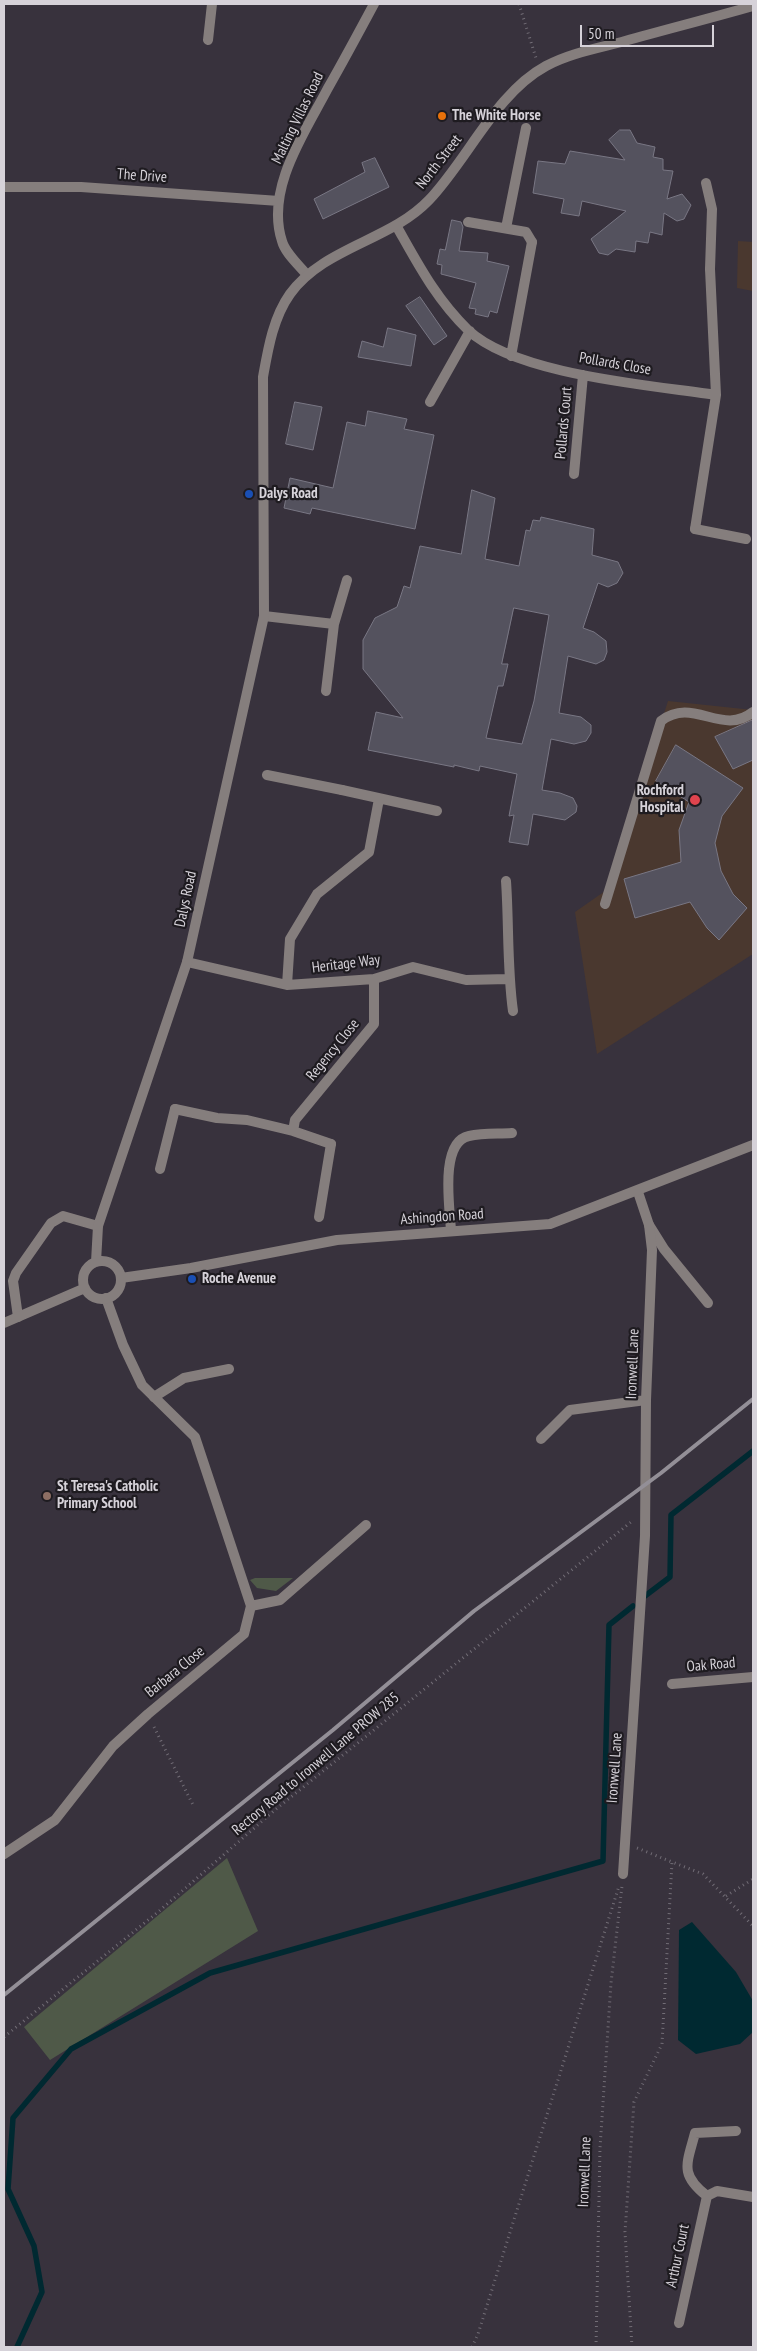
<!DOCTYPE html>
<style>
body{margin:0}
#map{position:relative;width:757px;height:2351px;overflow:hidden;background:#38323d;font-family:"PT Sans Narrow",sans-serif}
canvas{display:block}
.frame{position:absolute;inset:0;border:5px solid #d6d2d9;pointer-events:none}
.scale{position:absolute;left:580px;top:25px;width:134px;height:22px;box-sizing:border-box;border:2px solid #d6d2d9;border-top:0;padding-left:6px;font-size:15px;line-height:18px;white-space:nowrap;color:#d6d2d9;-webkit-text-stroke:4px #1e1b20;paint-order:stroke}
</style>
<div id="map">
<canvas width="757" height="2351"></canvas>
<div class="frame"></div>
<div class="scale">50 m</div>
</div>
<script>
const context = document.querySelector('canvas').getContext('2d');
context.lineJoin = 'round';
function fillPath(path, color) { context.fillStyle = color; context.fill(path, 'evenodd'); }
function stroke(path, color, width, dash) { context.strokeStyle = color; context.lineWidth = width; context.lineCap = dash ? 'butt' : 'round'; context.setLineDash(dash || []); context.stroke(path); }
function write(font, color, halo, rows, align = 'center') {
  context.font = font + ' "PT Sans Narrow",sans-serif'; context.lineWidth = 4.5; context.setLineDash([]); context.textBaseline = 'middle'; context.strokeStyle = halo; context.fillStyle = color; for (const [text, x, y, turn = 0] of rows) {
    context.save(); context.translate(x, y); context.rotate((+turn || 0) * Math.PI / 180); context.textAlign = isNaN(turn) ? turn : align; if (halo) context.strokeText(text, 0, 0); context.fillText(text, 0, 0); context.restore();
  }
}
fillPath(new Path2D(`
 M738,241L753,242V291L737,288Z
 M668,701L753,710V954L597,1054L575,912L608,889Z`), '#4a382f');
fillPath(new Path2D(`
 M255,1578H293L276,1591L257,1588L250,1580Z
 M227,1858L258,1931L50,2060L24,2027Z`), '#4f5948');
fillPath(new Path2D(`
 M692,1922L736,1972L753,2001V2032L740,2044L696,2054L678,2040L679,1930Z`), '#002931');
stroke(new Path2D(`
 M645,1596L670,1577L671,1515L753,1451
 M17,2347L42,2292L34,2246L8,2189L13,2118L71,2049L210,1973L603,1861L609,1625L633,1606`), '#002931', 5.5);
const building = new Path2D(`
 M620,130H630L637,143L655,147L653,157L663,159V170L673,171L667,199L682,194L691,205L684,219L677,221L664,213L662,235L650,232L648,243L636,241L635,252L616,249L608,255L599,253L591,239L626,211L582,201L579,216L561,213L564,199L533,193L538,161L565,164L570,151L625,160L609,140Z
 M375,158L389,187L323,219L314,199L365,172L362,163Z
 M452,220L461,222L463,227L459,251L488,253L487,261L509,266L497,313L490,311L488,317L475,314L476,309L469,308L476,283L441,274L442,265L437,264L440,249L445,250Z
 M420,297L447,336L434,345L406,306Z
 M388,328L416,335L411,366L358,357L362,341L383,347Z
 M295,402L322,407L313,450L286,444Z
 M368,411L407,419L404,429L434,435L415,529L312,508L310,514L284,508L290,478L333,488L347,422L365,426Z
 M472,490L495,498L485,559L519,566L526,530L530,531L533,520L540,521L541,517L594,529L592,555L618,562L623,573L617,583L608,587L598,583L583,628L594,632L606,641L607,652L604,660L596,664L568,656L559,713L581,717L591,725V733L586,741L574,744L551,739L542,790L560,793L573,798L577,806L576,812L565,820L533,814L528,845L509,842L514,815L509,816L517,774L480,766L479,771L454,765V767L368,750L376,712L403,718L363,669V640L375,618L397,607L404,586L410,588L420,546L461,554ZM514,608L549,615L534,701L522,744L486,738L498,686H503L508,664H502Z
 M753,720V760L733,769L715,737Z
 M676,745L743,788L722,816L715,843L721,871L733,894L747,908L719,940L707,928L690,902L635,918L624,879L681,862L679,830L689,802L656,781Z`);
fillPath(building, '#54525e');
stroke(building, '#797784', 1);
stroke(new Path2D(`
 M519,4L536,58
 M154,1727L194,1807
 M637,1848L672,1862
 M726,1896L753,1879
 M4,2037L158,1912L275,1810L631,1522
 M472,2347L478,2334L619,1886
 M596,2347L600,2148L611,1983L622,1886
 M632,2347L625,2232L634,2102L662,2044L672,1862L703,1874L753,1926`), '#726d76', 3, [1, 4]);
stroke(new Path2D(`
 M706,183L712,209L710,269
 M468,222L526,232L532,242
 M506,228L526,128
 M695,529L746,539
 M264,616L334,624
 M326,691L334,624L347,580
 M267,775L342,790
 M605,904L661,721C693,696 722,737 753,712
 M160,1169L175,1109
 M319,1217L331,1144
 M649,1225L664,1249L708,1303
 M18,1317L13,1281L16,1273L51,1223L63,1216L98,1226
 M154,1397L184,1378L229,1369`), '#857e7d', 10);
stroke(new Path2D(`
 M208,40L212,4
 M4,187H81L279,201
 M397,227C418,264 436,299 468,330C516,375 650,385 716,395
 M307,275C299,265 285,253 282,241C265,189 305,132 328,88C344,60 359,32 374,4
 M511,356L532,242
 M430,402L470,331
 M574,474L583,375
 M695,529L716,395L710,269
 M342,790L437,811
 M506,881C509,924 507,968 513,1011
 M187,962L287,985L374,979L413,967L466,980L508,979
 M287,985L290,939L317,894L369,852L379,799
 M175,1109L217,1118L247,1120L293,1131L331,1144
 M293,1131L295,1120L374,1024V979
 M451,1231C450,1209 439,1142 469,1136C483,1133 498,1134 512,1133
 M106,1298L123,1345L142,1385L195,1437L251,1606
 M541,1439L570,1410L646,1400
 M672,1684L753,1677
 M4,1854L55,1820L113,1746L148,1714L244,1634L251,1606L280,1600L366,1525
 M623,1874L645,1536L646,1400L652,1250L649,1225L638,1192
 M707,2196C679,2174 687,2164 695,2133L736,2131
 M679,2323L707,2196L717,2191L753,2197`), '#857e7d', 10);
stroke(new Path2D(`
 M83 1280a19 19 0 1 1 38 0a19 19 0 1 1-38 0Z
 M96,1262L98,1226L187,962L264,616L263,377C268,349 273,318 290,294C324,247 390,241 429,200C468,159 496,93 546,66C570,53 599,48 625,41C668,29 711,18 753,6
 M121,1278L191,1268L337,1240L550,1224L753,1145
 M4,1323L85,1288`), '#857e7d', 10);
stroke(new Path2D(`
 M4,1995L333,1730L474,1611L661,1473L753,1399`), '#938f97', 4);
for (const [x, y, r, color] of [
 [442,116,5,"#e8710a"],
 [249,494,5,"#1a4fb4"],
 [695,800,6,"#e0444e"],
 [192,1279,5,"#1a4fb4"],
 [47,1496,5,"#8d6e63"]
]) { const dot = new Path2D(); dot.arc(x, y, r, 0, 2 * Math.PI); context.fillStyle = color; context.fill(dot); stroke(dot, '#1e1b20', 2); }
write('bold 15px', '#d6d2d9', '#1e1b20', [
 ["The White Horse",452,116],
 ["Dalys Road",259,494],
 ["Rochford",684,791,"right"],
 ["Hospital",684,808,"right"],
 ["Roche Avenue",202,1279],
 ["St Teresa's Catholic",57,1487],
 ["Primary School",57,1504]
], 'left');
write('15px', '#d6d2d9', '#1e1b20', [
 ["Malting Villas Road",298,118,-64],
 ["North Street",439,162,-52],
 ["The Drive",142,176,4],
 ["Pollards Close",615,364,10],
 ["Pollards Court",564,423,-85],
 ["Dalys Road",186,899,-78],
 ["Heritage Way",346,964,-7],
 ["Regency Close",333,1050,-51],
 ["Ashingdon Road",442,1217,-4],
 ["Ironwell Lane",633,1364,-88],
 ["Oak Road",711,1665,-5],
 ["Barbara Close",175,1672,-39],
 ["Rectory Road to Ironwell Lane PROW 285",316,1764,-40],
 ["Ironwell Lane",615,1768,-86],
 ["Ironwell Lane",585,2172,-88],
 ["Arthur Court",678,2256,-78]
]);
</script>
